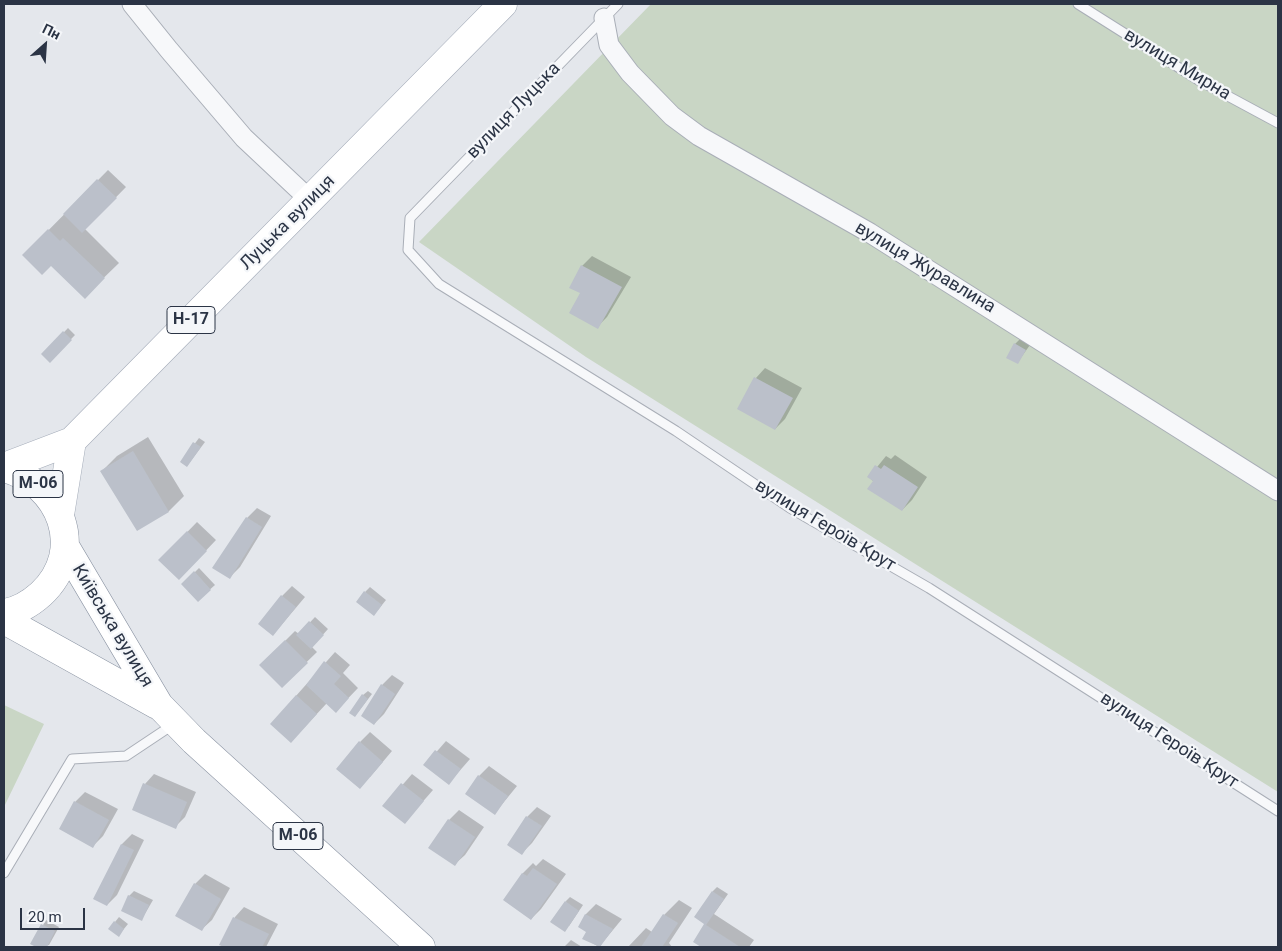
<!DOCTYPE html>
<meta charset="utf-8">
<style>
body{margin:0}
#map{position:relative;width:1282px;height:951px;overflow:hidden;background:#e4e7ec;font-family:Roboto,sans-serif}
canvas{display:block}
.frame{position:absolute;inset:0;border:5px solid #2b3445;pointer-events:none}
.north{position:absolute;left:20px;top:20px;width:50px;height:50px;-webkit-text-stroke:4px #f4f6f9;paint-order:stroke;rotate:26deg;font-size:14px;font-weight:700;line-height:20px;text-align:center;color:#2b3445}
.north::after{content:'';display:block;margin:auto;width:18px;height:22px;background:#2b3445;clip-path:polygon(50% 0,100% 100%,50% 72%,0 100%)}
.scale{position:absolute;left:20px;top:908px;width:65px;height:22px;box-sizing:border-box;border:2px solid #2b3445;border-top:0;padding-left:6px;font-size:15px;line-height:18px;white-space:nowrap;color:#2b3445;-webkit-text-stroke:4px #f4f6f9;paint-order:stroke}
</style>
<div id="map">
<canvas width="1282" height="951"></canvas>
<div class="frame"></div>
<div class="north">Пн</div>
<div class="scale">20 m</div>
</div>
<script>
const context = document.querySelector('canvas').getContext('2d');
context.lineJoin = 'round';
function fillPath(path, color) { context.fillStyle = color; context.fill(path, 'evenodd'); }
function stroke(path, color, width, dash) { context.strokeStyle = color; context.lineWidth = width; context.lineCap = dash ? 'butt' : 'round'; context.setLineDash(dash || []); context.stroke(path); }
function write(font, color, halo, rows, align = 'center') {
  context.font = font + ' Roboto,sans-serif'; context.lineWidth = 4.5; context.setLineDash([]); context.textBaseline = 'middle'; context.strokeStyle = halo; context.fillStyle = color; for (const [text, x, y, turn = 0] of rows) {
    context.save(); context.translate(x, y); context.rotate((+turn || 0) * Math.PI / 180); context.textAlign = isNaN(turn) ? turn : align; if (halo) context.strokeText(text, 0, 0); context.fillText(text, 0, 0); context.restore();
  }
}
fillPath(new Path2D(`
 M651,4H1278V792L586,357L419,242Z
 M4,705L44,724L4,807Z`), '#c9d6c5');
fillPath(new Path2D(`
 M108,170L126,187L85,229L119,263L84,297L51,264L24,255Z
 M592,256L631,277L607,317L597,327L581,293L582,266Z
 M68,328L75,335L50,361L43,354Z
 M1020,339L1030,345L1017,363L1015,344Z
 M765,368L802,388L785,419L775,429L756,378Z
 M148,437L184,496L169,511L137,530L102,471L117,456Z
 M199,438L205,442L187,466L181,462Z
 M895,455L927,477L912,500L902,510L869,477L886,456L891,459Z
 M257,508L271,516L240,567L230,577L247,518Z
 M197,522L216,540L179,579L160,560Z
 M199,568L215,585L198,600L183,584Z
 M292,586L305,597L273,635L282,596Z
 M370,587L386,600L378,610L365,592Z
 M315,617L328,629L312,647L317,652L282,686L261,665L295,631L299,634Z
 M335,652L350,665L343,673L358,688L336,711L327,703L301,731L271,724Z
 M392,675L404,683L384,714L374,724L382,685Z
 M368,691L372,694L355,716L363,695Z
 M370,732L392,751L370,777L360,742Z
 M446,741L470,759L449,783L425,765Z
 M489,766L517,786L495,813L479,776Z
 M154,774L196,792L185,817L175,827L145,784Z
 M412,774L433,790L405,822L384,806Z
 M85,792L118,809L103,836L93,846L75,802Z
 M537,807L551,816L532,843L522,853L527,817Z
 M459,810L484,827L465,855L455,864L449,820Z
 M132,834L144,840L117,895L107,905L122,844Z
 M543,859L566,874L541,909L531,919L504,900L523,873L533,863L536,866Z
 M205,874L230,888L212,920L202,929L195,884Z
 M717,887L728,894L714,914L754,940L749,947H704L695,941L706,924L713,891Z
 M134,891L153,900L142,919L129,896Z
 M570,897L583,905L569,926L566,901Z
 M679,900L692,908L669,943L672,947H628L646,928L652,932L664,915Z
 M596,904L622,919L599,947L584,938L588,931L580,926L586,914Z
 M244,907L278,924L266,947H226L221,945L235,917Z
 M119,917L128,924L119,935L115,922Z
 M46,920L59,927L49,945L39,947L32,944Z
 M571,940L582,947H564Z`), '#0003');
fillPath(new Path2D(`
 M97,179L117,198L82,233L63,214Z
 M48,229L60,241L63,238L105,278L85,299L51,266L42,275L22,255Z
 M581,265L622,287L598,329L569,313L580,293L569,288Z
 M63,331L72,340L50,363L41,354Z
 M1014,343L1026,350L1018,364L1006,358Z
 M754,377L793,398L775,430L737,409Z
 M193,442L201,447L187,467L180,462Z
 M133,451L169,512L137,531L100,471Z
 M875,465L881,469L884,465L918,487L902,511L867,489L873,481L867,477Z
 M246,517L262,527L230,579L212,568Z
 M187,531L207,551L179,580L158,560Z
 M194,571L211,590L198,602L181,584Z
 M364,591L382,605L374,616L356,602Z
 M281,595L296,607L273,636L258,624Z
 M309,621L324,635L311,649L296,635Z
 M285,640L308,663L282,688L259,665Z
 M324,661L341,676L334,684L349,698L336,713L306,685Z
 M381,684L395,694L374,725L361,716Z
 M362,694L368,699L355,717L349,713Z
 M296,695L317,714L291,743L270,724Z
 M359,741L383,762L360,789L336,769Z
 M435,750L461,769L449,785L423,765Z
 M478,775L508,796L495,815L465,794Z
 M143,783L187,802L176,829L132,810Z
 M401,783L424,801L405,824L382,806Z
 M74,801L109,820L93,848L59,829Z
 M526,816L542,826L522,855L507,845Z
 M448,819L475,837L455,866L428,848Z
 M121,844L134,850L107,906L93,899Z
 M533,868L557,884L531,920L503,900L522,873L527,876Z
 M194,883L221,899L202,931L175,916Z
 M712,891L724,899L706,925L740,947H701L693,942L704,924L694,917Z
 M128,895L149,905L142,921L121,911Z
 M565,901L579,911L565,932L550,922Z
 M585,914L613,929L600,947L582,939L586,932L578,927Z
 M663,914L678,923L662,947H641Z
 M233,917L269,934L262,947H224L219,945Z
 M114,921L124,929L119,937L108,929Z
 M41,924L55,931L47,947H36L30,944Z`), '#bbc0ca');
const service = new Path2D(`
 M618,4L410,218L408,250L439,284L676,431L790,508L929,588L1278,811
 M1078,4L1200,81L1278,123
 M4,873L72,759L126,756L174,724`);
const minor = new Path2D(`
 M132,4L169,50L244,138L310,200
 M604,18L609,45L630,73L672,116L699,136L870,233L1278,491`);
const primary = new Path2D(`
 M4,467L72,441L503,4
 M60,515L72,441`);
const trunk = new Path2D(`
 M4,468C60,483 88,550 41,594C31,603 18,611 4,613
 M65,546L159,705L194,741L421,947
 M4,620L157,705`);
stroke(service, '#a9aeb7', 11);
stroke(minor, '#a9aeb7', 21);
stroke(primary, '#a3abb8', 29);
stroke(trunk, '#8b94a3', 29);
stroke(service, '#f7f8fa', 9);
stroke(minor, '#f7f8fa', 19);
stroke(primary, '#fff', 28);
stroke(trunk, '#fff', 28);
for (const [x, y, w] of [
 [191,320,48],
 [38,484,50],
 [298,836,50]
]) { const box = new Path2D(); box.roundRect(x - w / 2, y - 13.5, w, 27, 4); context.fillStyle = '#f4f6f9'; context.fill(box); stroke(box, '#2b3445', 1); }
write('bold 16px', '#2b3445', null, [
 ["Н-17",191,320],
 ["М-06",38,484],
 ["М-06",298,836]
]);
write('18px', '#2b3445', '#f4f6f9', [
 ["вулиця Мирна",1177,65,31],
 ["вулиця Луцька",514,111,-46],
 ["Луцька вулиця",288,223,-45],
 ["вулиця Журавлина",925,268,31],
 ["вулиця Героїв Крут",825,526,31],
 ["Київська вулиця",112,626,59],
 ["вулиця Героїв Крут",1169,741,33]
]);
</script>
